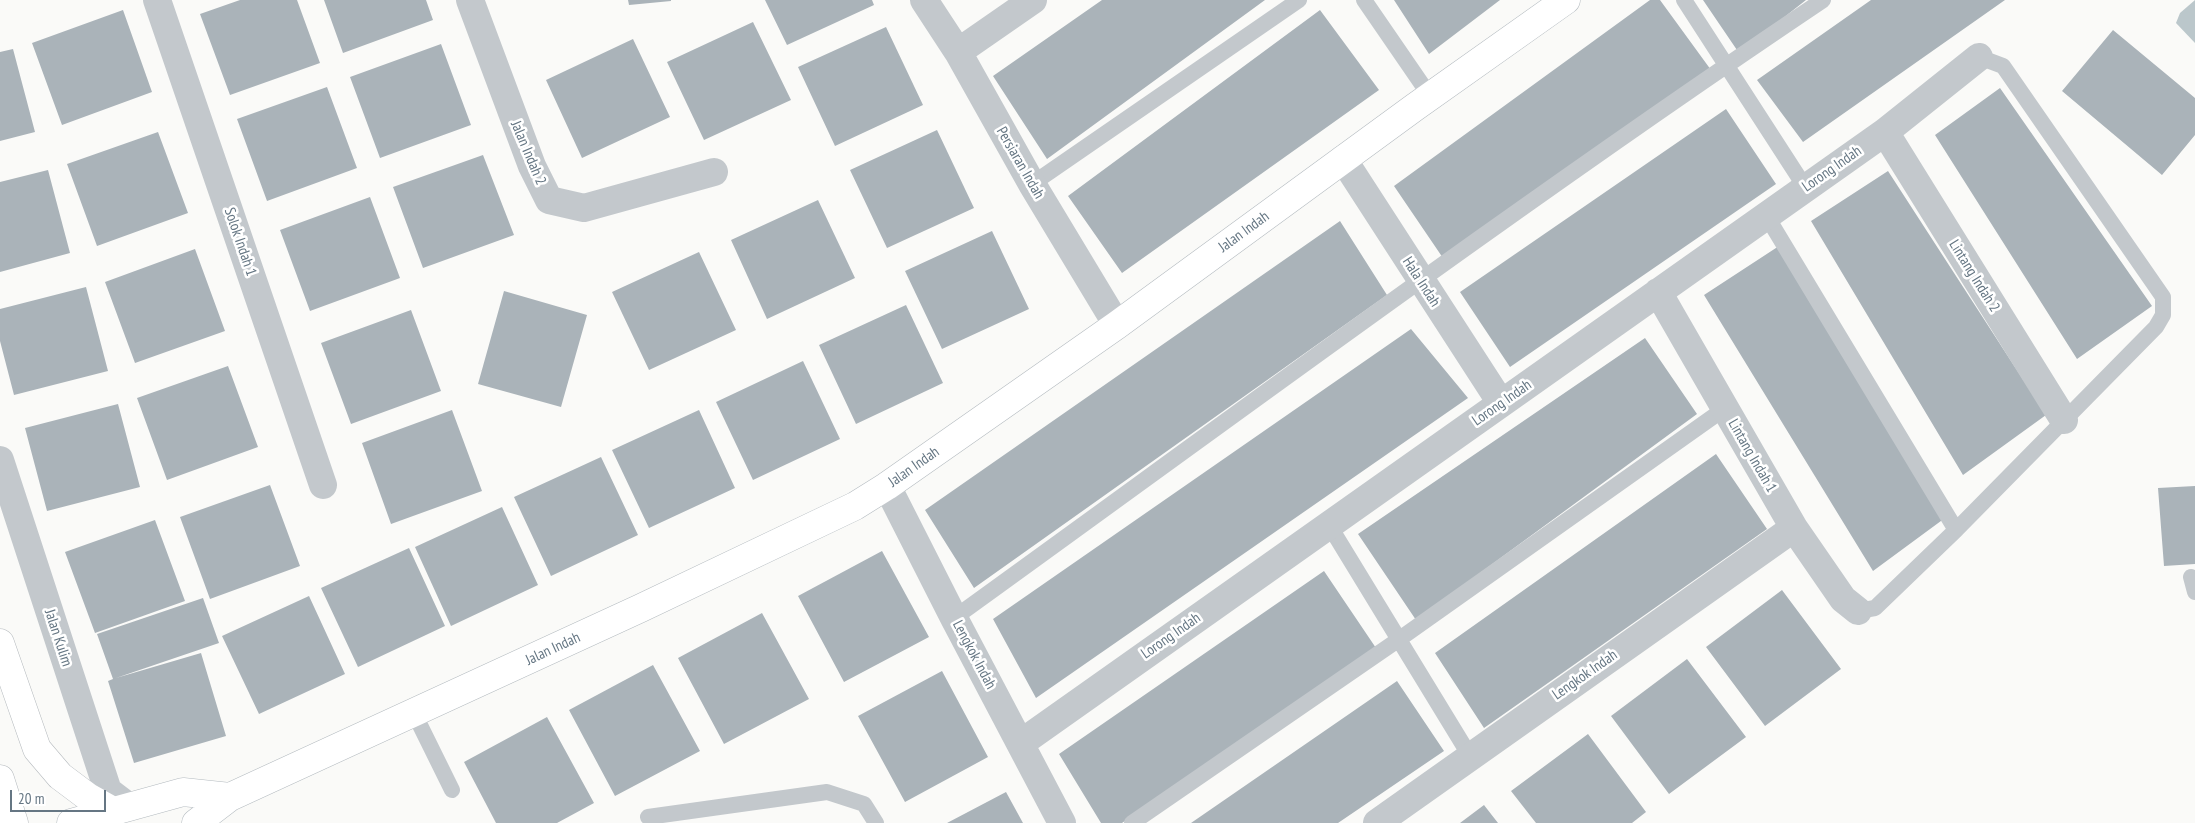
<!DOCTYPE html>
<style>
body{margin:0}
#map{position:relative;width:2195px;height:823px;overflow:hidden;background:#fafaf8;font-family:"PT Sans Narrow",sans-serif}
canvas{display:block}
.scale{position:absolute;left:10px;top:790px;width:96px;height:22px;box-sizing:border-box;border:2px solid #657683;border-top:0;padding-left:6px;font-size:15px;line-height:18px;white-space:nowrap;color:#657683;-webkit-text-stroke:4px #fff;paint-order:stroke}
</style>
<div id="map">
<canvas width="2195" height="823"></canvas>
<div class="scale">20 m</div>
</div>
<script>
const context = document.querySelector('canvas').getContext('2d');
context.lineJoin = 'round';
function fillPath(path, color) { context.fillStyle = color; context.fill(path, 'evenodd'); }
function stroke(path, color, width, dash) { context.strokeStyle = color; context.lineWidth = width; context.lineCap = dash ? 'butt' : 'round'; context.setLineDash(dash || []); context.stroke(path); }
function write(font, color, halo, rows, align = 'center') {
  context.font = font + ' "PT Sans Narrow",sans-serif'; context.lineWidth = 5; context.setLineDash([]); context.textBaseline = 'middle'; context.strokeStyle = halo; context.fillStyle = color; for (const [text, x, y, turn = 0] of rows) {
    context.save(); context.translate(x, y); context.rotate((+turn || 0) * Math.PI / 180); context.textAlign = isNaN(turn) ? turn : align; if (halo) context.strokeText(text, 0, 0); context.fillText(text, 0, 0); context.restore();
  }
}
fillPath(new Path2D(`
 M2195,0V43L2176,23L2180,13Z`), '#bbc7cb');
fillPath(new Path2D(`
 M240,0H297L320,63L230,95L200,14Z
 M324,0H426L433,20L343,53Z
 M628,0H671V1L629,5Z
 M765,0H872L874,5L787,45Z
 M1102,0H1265L1047,159L993,76Z
 M1394,0H1500L1429,54Z
 M1650,0H1660L1711,70L1445,261L1394,186Z
 M1703,0H1806L1739,53Z
 M1871,0H2005L1803,142L1757,80Z
 M123,10L152,92L62,125L32,43Z
 M1320,10L1379,90L1122,273L1068,196Z
 M753,22L791,100L704,140L667,62Z
 M886,27L923,105L835,146L798,67Z
 M2113,30L2195,98V135L2162,175L2062,91Z
 M633,39L670,117L582,158L546,80Z
 M441,44L471,125L380,158L350,77Z
 M13,49L35,132L0,141V52Z
 M327,87L357,168L267,201L237,119Z
 M2000,88L2152,306L2077,359L1935,135Z
 M1726,109L1776,184L1510,367L1460,292Z
 M937,130L974,208L887,248L850,170Z
 M158,132L188,213L97,246L67,164Z
 M483,155L514,235L423,268L393,187Z
 M48,170L70,253L0,272V182Z
 M1888,171L2046,415L1963,475L1811,221Z
 M370,197L400,278L310,311L280,230Z
 M818,200L855,278L767,319L731,240Z
 M1340,221L1387,295L974,588L925,510Z
 M992,231L1029,309L942,349L905,271Z
 M1779,246L1945,518L1873,571L1704,295Z
 M195,249L225,331L135,363L105,282Z
 M699,252L736,330L649,370L612,292Z
 M86,287L108,371L14,395L0,341V309Z
 M504,291L587,315L561,407L478,384Z
 M906,305L943,383L856,424L819,345Z
 M411,310L441,391L351,424L321,343Z
 M1411,329L1468,398L1036,698L993,619Z
 M1645,338L1697,414L1416,620L1358,534Z
 M803,361L840,439L753,480L716,402Z
 M228,366L258,447L167,480L137,398Z
 M118,404L140,487L47,511L25,428Z
 M452,410L482,491L391,524L362,443Z
 M699,410L735,488L649,528L612,450Z
 M1716,454L1767,529L1484,728L1435,653Z
 M601,457L638,535L551,576L514,497Z
 M270,485L300,566L210,599L180,517Z
 M2195,486V564L2164,566L2158,488Z
 M502,507L538,585L451,626L415,547Z
 M155,520L185,601L95,633L65,552Z
 M409,548L445,626L358,667L321,588Z
 M882,551L929,637L844,682L798,596Z
 M1324,571L1376,648L1122,823H1101L1059,754Z
 M1782,590L1841,669L1765,726L1706,647Z
 M309,596L345,674L259,714L222,636Z
 M203,598L219,643L116,678L201,653L226,736L134,763L108,681L113,679L97,634Z
 M762,613L809,699L724,744L678,658Z
 M1687,659L1746,737L1669,794L1611,716Z
 M653,665L700,751L615,796L569,710Z
 M942,671L988,757L905,802L858,716Z
 M1397,681L1444,751L1338,823H1191Z
 M547,717L594,803L557,823H496L464,762Z
 M1588,734L1646,812L1632,823H1536L1511,791Z
 M1006,792L1023,823H947Z
 M1484,805L1498,823H1460Z`), '#aab3b9');
const secondary = new Path2D(`
 M71,823L183,792L230,797
 M196,823L230,797L641,608L855,506L887,486L1117,325L1415,107L1566,0`);
const primary = new Path2D(`
 M0,643L37,749L60,776L88,797L113,811
 M0,779L14,823`);
stroke(secondary, '#b3babf', 29);
stroke(primary, '#b5babe', 29);
stroke(new Path2D(`
 M1364,0L1430,96
 M1684,0L1805,187
 M1032,184L1299,0
 M1766,215L1956,530
 M1329,525L1470,756
 M2191,577L2195,592
 M1858,611L1875,608L1956,530L2156,327L2163,315V297L2003,66L1979,57
 M954,618C1242,410 1528,198 1823,0
 M414,713L452,790
 M648,817L827,792L864,804L876,823
 M1132,823L1398,640L1724,409`), '#c3c8cc', 16);
stroke(new Path2D(`
 M157,0L323,485
 M470,0L532,166L549,200L584,208L714,172
 M924,0L958,52L1032,184L1117,325
 M958,52L1033,0
 M1885,132L2064,420
 M1343,159L1501,403
 M1658,292L1794,528L1843,599L1858,611
 M0,460L108,791L129,807
 M887,486L954,618L1062,823
 M1021,743L1885,132L1979,57
 M1377,823L1794,528`), '#c3c8cc', 28);
stroke(secondary, '#fff', 28);
stroke(primary, '#fff', 28);
write('15px', '#657683', '#fff', [
 ["Jalan Indah 2",528,153,67],
 ["Persiaran Indah",1020,163,60],
 ["Lorong Indah",1832,169,-35],
 ["Jalan Indah",1244,232,-36],
 ["Solok Indah 1",240,242,71],
 ["Lintang Indah 2",1974,276,58],
 ["Hala Indah",1421,282,57],
 ["Lorong Indah",1502,403,-35],
 ["Lintang Indah 1",1752,456,60],
 ["Jalan Indah",914,467,-35],
 ["Lorong Indah",1171,636,-35],
 ["Jalan Kulim",58,638,72],
 ["Jalan Indah",553,649,-25],
 ["Lengkok Indah",974,655,62],
 ["Lengkok Indah",1585,675,-35]
]);
</script>
